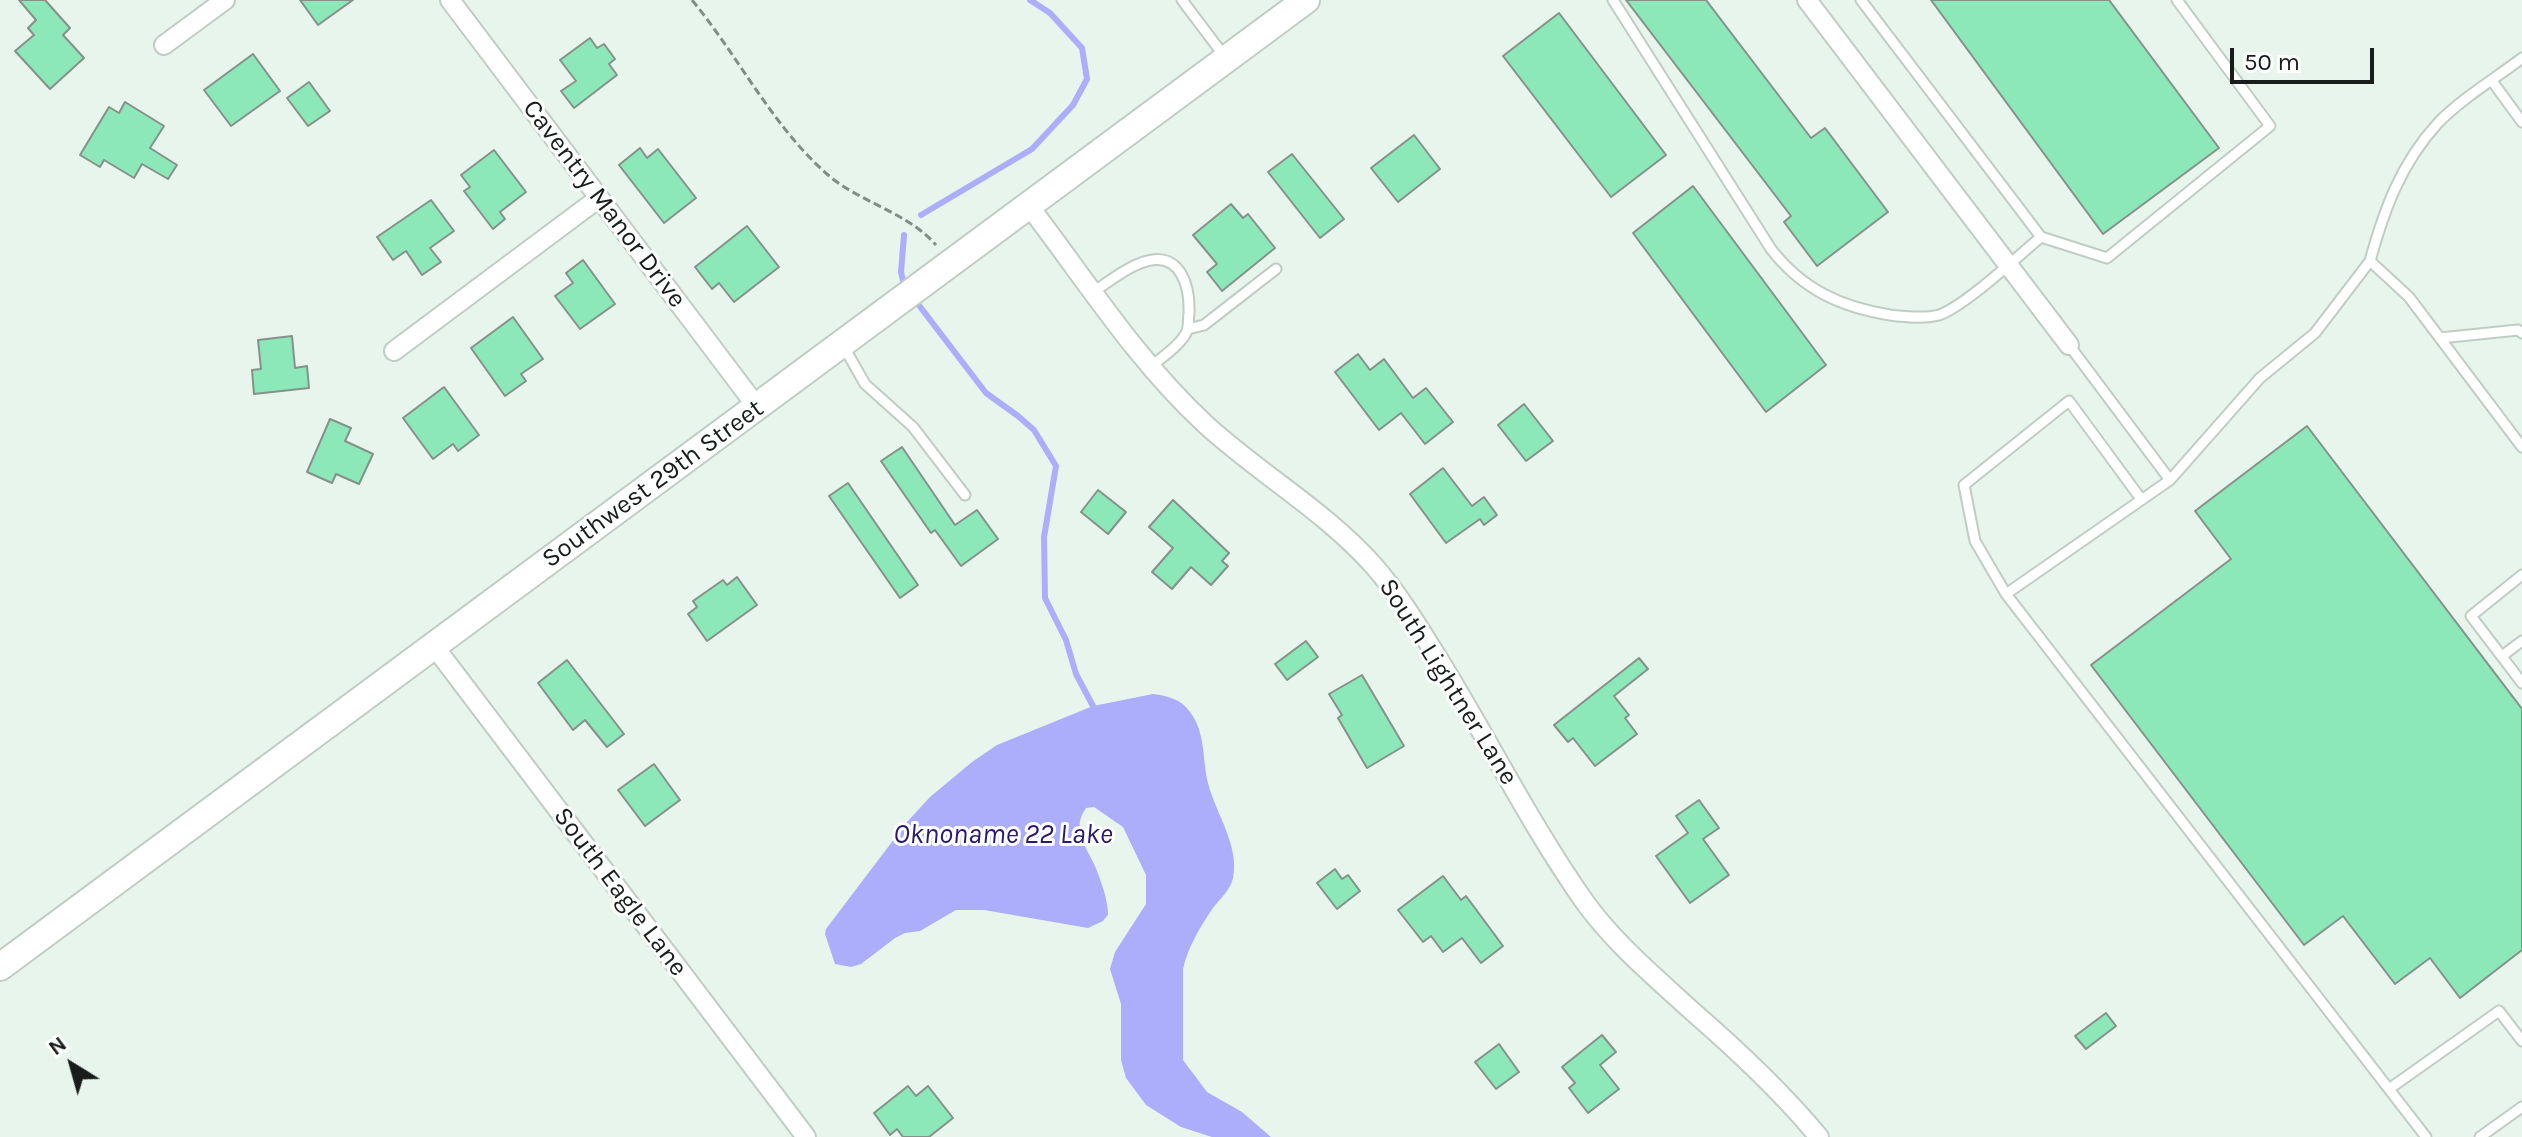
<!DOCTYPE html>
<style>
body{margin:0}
#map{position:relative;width:2522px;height:1137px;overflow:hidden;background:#e7f5ed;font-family:Karla,sans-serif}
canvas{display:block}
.north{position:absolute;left:32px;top:1025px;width:80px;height:80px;-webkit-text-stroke:6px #fcfffd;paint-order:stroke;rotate:323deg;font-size:22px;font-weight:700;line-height:32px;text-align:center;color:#181d1b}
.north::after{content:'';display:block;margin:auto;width:28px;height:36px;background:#181d1b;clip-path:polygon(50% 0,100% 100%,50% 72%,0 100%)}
.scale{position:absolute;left:2230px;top:48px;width:144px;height:36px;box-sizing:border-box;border:4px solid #181d1b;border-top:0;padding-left:10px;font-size:24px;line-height:28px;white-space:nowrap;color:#181d1b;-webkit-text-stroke:6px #fcfffd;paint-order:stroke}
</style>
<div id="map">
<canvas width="2522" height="1137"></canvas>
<div class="north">N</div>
<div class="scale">50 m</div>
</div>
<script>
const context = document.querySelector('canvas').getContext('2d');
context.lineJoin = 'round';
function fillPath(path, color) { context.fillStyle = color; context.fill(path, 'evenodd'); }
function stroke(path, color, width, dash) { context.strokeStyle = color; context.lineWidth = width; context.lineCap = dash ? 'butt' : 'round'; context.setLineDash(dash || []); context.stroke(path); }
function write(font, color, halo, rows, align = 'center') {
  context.font = font + ' Karla,sans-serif'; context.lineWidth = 6; context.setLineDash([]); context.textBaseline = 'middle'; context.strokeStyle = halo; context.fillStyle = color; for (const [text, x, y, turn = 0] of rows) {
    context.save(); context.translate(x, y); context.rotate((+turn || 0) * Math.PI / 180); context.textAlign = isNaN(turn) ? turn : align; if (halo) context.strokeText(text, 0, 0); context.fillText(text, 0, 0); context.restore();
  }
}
fillPath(new Path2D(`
 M1153,694C1168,696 1181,699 1190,712C1206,733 1202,759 1208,783C1215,812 1240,846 1233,878C1231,889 1220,899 1213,908C1200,927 1188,947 1183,969V1060L1207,1092L1242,1112L1271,1137H1212L1181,1127L1146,1105L1126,1078L1121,1060V1004L1110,969L1115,952L1146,904V875L1123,827L1094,807L1086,808C1071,829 1086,846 1095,866C1101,881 1108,900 1108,915L1103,921L1088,928L984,910H956L920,931L905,933L895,938L861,964L851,967L835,964L825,934L826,929L907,822L930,797L972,762L997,745L1093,706Z`), '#acadfb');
stroke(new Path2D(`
 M921,215L1032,149L1073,105L1087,79L1082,48L1050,13L1030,0
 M904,235L901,272L904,285
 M918,304L986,393L1018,416L1034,430L1056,466L1044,537L1045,598L1066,640L1076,674L1093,706V712`), '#acadfb', 6);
const building = new Path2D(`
 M19,0H45L70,28L63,35L84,58L50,89L15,51L34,35L28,28L36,20Z
 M300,0H353L318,25Z
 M1626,0H1706L1811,138L1825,128L1888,212L1817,266L1784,222L1791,216Z
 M1931,0H2109L2219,148L2103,234Z
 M1559,13L1666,155L1611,197L1503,56Z
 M590,38L597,48L604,44L615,59L609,64L617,75L574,108L561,91L576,81L560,60Z
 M253,54L280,91L231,126L204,90Z
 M309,82L330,111L308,126L287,98Z
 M125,102L164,126L150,148L177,165L168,179L142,164L134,178L104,160L100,167L80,155L109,107L119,113Z
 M1414,135L1440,169L1398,202L1371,168Z
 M640,148L647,158L658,149L696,198L664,223L619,165Z
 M494,150L526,192L500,212L505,219L493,229L464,191L470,187L461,175Z
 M1292,154L1344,219L1320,238L1268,172Z
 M1693,186L1826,365L1766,412L1633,233Z
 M431,200L454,231L430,248L441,262L422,275L406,251L393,260L377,237Z
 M1231,204L1243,218L1248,214L1275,248L1222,291L1207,272L1217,264L1193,235Z
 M747,226L779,267L734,302L719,283L712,289L695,267Z
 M583,260L615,304L580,329L555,296L573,283L566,273Z
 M513,317L543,359L521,374L526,381L505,396L471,348Z
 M292,336L295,368L307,366L309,388L254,394L252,370L261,369L258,340Z
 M1358,354L1370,370L1384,359L1413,398L1426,388L1453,422L1425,444L1401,413L1379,430L1335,372Z
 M444,387L479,435L458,451L453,444L433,459L403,418Z
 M1524,404L1553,441L1526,461L1498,425Z
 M330,419L351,428L345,441L373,454L359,484L336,474L332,483L307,472Z
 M2307,426L2522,709V950L2460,998L2430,958L2395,984L2343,916L2304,945L2091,665L2231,559L2195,511Z
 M902,447L955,525L977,510L998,539L961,566L935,530L931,533L881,461Z
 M1443,468L1472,506L1484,497L1497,515L1484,525L1480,519L1446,543L1410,494Z
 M848,483L918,585L900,598L829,496Z
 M1098,490L1126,512L1108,534L1081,512Z
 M1173,500L1229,553L1222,561L1228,566L1211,585L1191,567L1172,589L1152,572L1173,548L1149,527Z
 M737,577L757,605L707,641L688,614L697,607L693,601L723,580L727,585Z
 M1306,641L1318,657L1287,680L1275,664Z
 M1639,658L1648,669L1614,696L1629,715L1625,718L1637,734L1595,766L1573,738L1568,742L1554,725Z
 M567,660L624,734L607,747L585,720L573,730L538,683Z
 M1362,675L1404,746L1367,768L1338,718L1342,715L1329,694Z
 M654,764L680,800L645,826L618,790Z
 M1699,800L1719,828L1703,839L1729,875L1690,903L1656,856L1688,833L1676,816Z
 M1335,869L1342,879L1348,875L1360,891L1337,909L1317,883Z
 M1443,876L1461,900L1466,896L1503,946L1481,963L1462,938L1443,952L1431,936L1423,942L1398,910Z
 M2106,1013L2116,1026L2086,1049L2075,1036Z
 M1602,1035L1616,1052L1600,1065L1619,1089L1588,1113L1569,1088L1575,1083L1562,1067Z
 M1499,1044L1519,1072L1496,1089L1475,1062Z
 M908,1086L916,1096L928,1086L953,1118L929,1137H903L897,1129L890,1135L874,1113Z`);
fillPath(building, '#8ce7b9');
stroke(building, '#85928a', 2);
const lane = new Path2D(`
 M1182,0L1225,57
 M1613,0L1771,249C1802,289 1840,307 1890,315C1906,317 1924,319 1939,315C1964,307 2019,255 2041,237L1861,0
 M2522,58C2496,78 2461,99 2438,123C2401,163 2384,210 2370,261L2409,297L2522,447
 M2492,81L2522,122
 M2041,237L2107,258L2270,126L2177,0
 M2370,261L2315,333L2260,378L2170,480L2006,594L2426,1137
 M1093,292C1110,281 1128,266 1147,261C1181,252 1190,287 1189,313C1188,319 1189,326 1187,331C1181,345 1163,356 1152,366
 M1188,329L1204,325L1276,269
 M2440,338L2518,330L2522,333
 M2069,345L2170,480
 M844,347L865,384L913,427L965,495
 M2522,575L2471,616L2522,683
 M2006,594L1975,541L1964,485L2069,401L2141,499
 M2502,656L2522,641
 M2389,1089L2499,1011L2522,1041
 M2480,1137L2522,1107`);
const street = new Path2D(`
 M450,0L757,407
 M1807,0L2069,345
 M164,45L225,0
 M1029,206C1085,279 1136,360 1204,423C1258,473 1324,510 1374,566C1401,597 1422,633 1444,668C1491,745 1532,827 1584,901C1614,943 1654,976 1692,1011C1737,1050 1781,1091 1819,1137
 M394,351L599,198
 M434,646L806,1137`);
const secondary = new Path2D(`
 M0,967L1306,0`);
stroke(lane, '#bfcdc5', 13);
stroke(street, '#bfcdc5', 22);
stroke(secondary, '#bfcdc5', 30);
stroke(new Path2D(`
 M692,0C739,57 772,126 828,175C861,203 907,212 936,245`), '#838d88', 3, [8, 4]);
stroke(lane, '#fff', 9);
stroke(street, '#fff', 18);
stroke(secondary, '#fff', 26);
write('26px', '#181d1b', '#fcfffd', [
 ["Caventry Manor Drive",604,204,53],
 ["Southwest 29th Street",653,484,-36],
 ["South Lightner Lane",1448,682,58],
 ["South Eagle Lane",620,892,53]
]);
write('italic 28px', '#2a1970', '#fcfffd', [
 ["Oknoname 22 Lake",1003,835]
]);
</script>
